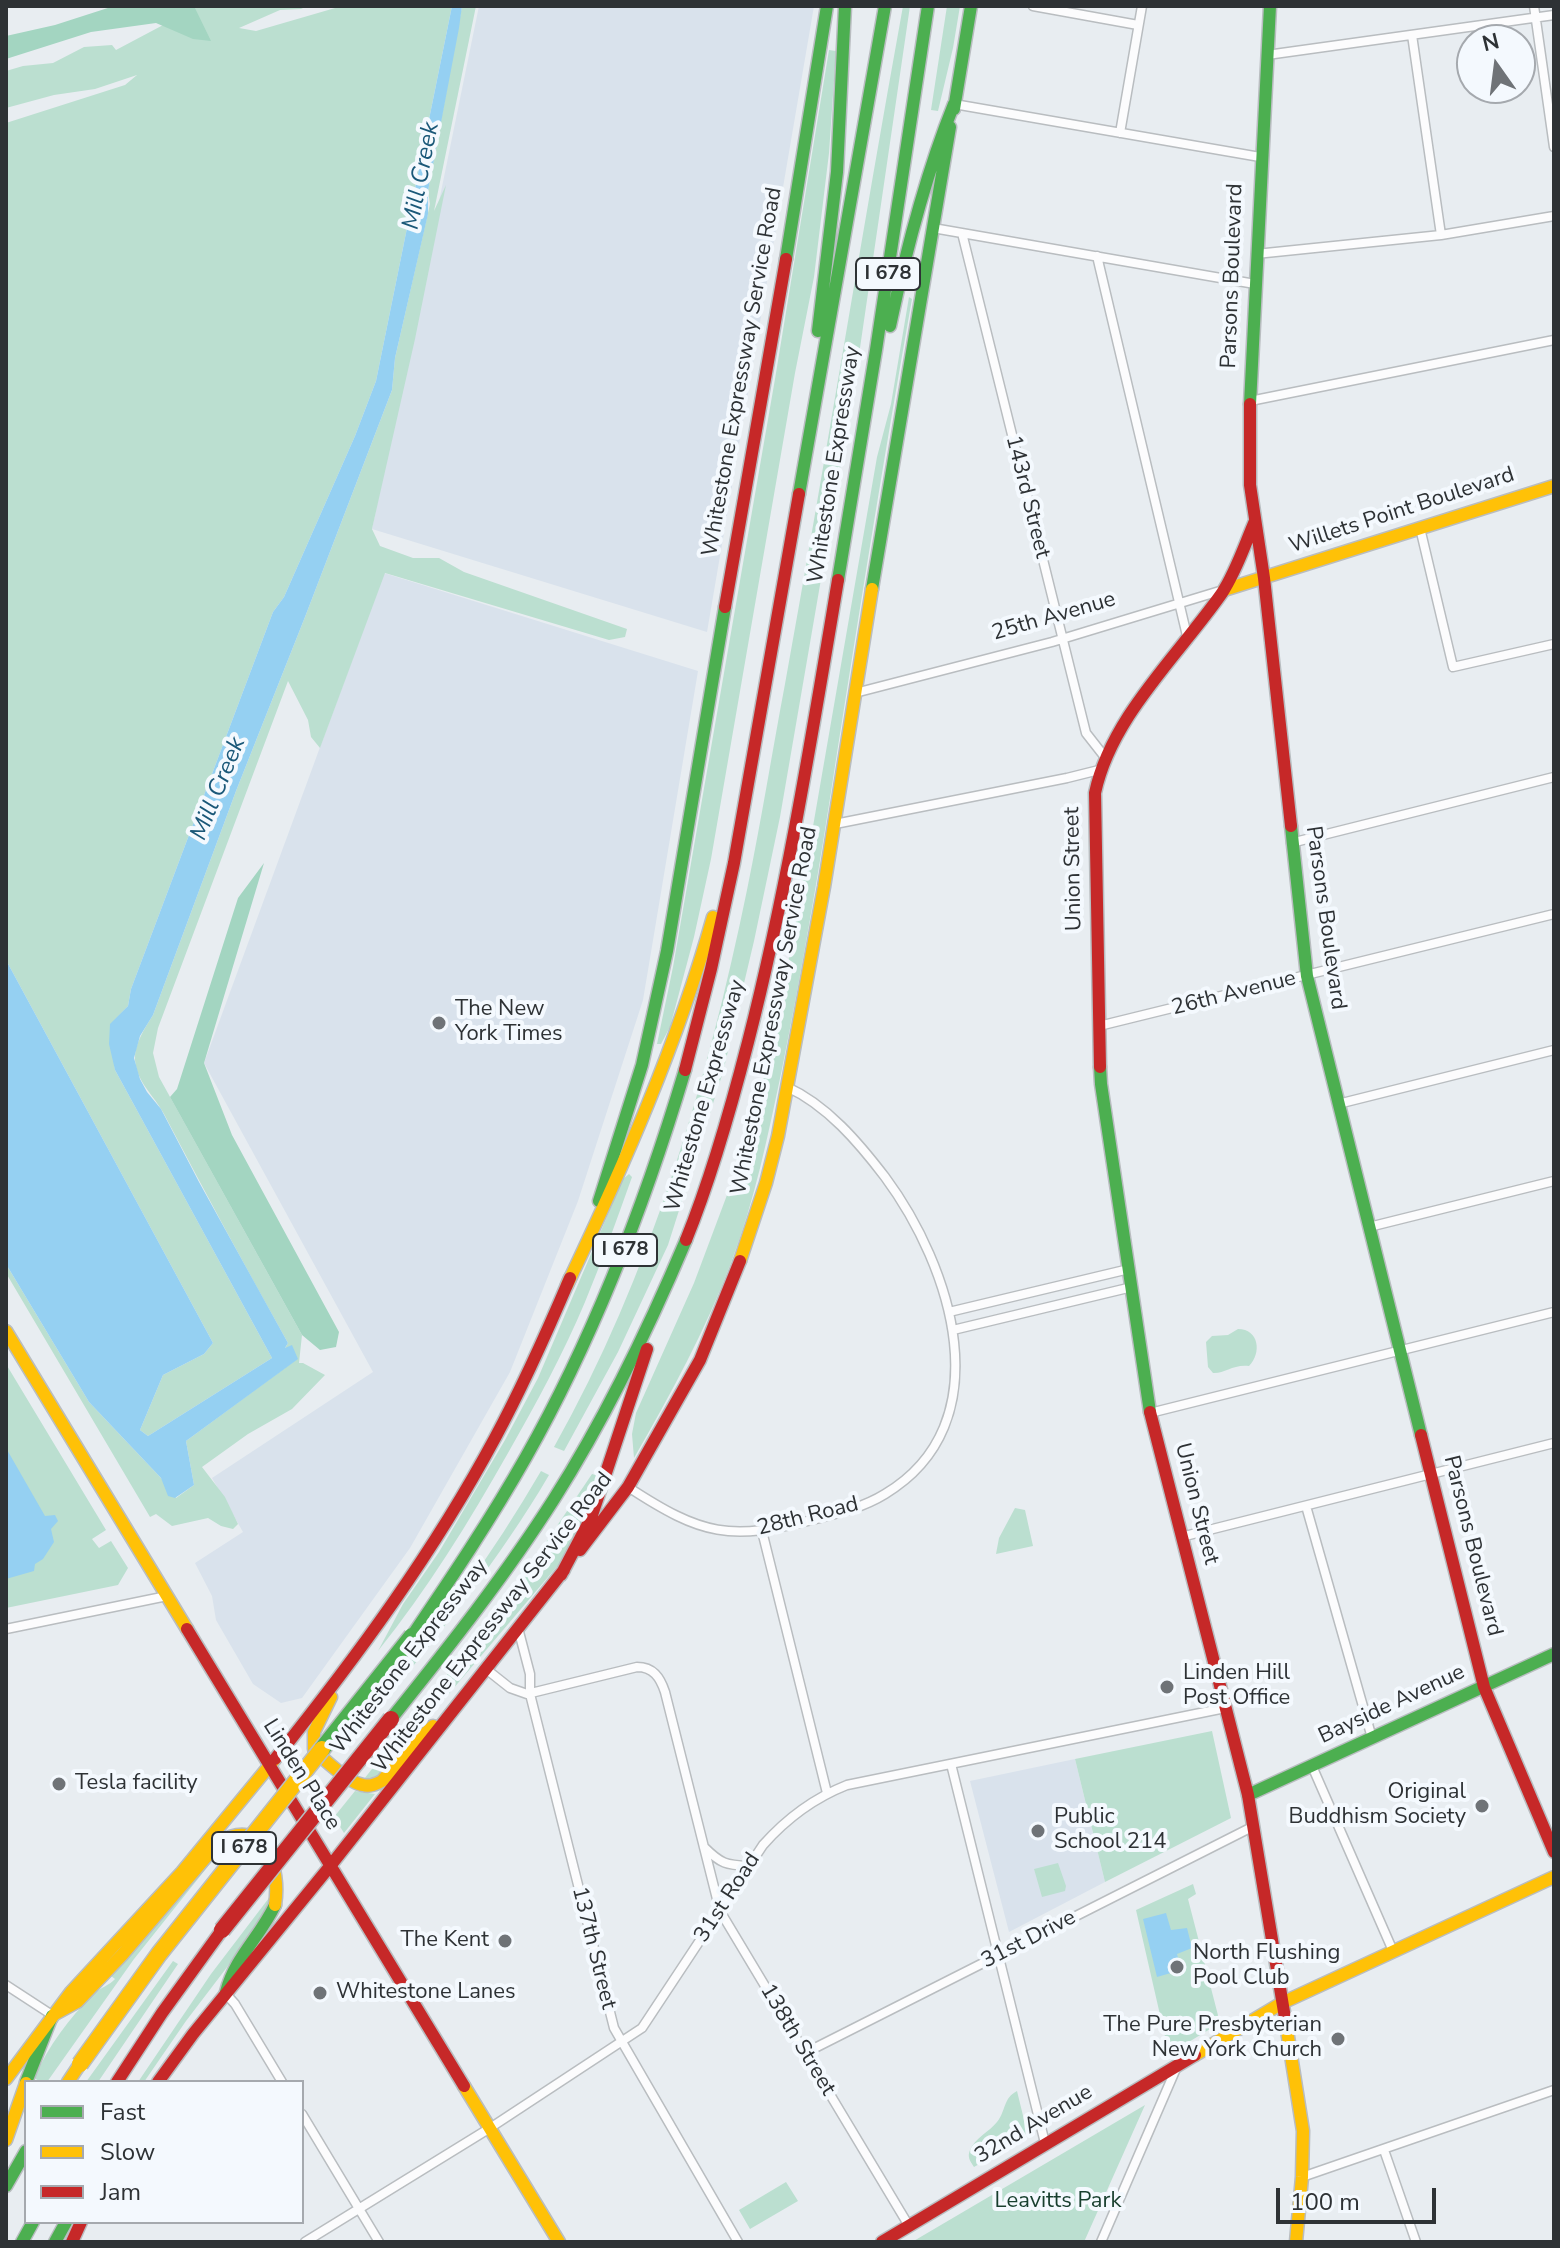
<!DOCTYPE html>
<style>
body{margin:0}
#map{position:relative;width:1560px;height:2248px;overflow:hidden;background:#e8edf1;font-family:"Nunito Sans",sans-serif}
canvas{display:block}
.frame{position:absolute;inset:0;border:8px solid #2e3235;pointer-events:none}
.legend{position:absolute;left:24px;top:2080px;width:280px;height:144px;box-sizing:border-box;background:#f4f9fe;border:2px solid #a5a9ae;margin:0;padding:10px 14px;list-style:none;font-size:24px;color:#2e3235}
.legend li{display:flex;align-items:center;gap:16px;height:40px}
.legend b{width:40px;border:2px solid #a5a9ae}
.north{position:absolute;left:1456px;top:24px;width:80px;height:80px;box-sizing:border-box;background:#f4f9fe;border:2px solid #a5a9ae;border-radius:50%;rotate:346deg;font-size:22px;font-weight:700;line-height:32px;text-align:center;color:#2e3235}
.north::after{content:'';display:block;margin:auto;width:28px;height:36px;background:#6f7377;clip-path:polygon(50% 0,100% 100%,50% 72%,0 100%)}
.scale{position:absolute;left:1276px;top:2188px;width:160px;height:36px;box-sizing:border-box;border:4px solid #2e3235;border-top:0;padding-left:10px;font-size:24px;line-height:28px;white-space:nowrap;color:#2e3235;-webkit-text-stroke:6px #f4f9fe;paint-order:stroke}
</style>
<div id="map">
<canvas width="1560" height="2248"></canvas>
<div class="frame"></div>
<ul class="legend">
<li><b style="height:10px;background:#4caf50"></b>Fast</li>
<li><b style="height:10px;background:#ffc107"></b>Slow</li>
<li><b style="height:10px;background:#c62828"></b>Jam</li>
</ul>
<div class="north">N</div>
<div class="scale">100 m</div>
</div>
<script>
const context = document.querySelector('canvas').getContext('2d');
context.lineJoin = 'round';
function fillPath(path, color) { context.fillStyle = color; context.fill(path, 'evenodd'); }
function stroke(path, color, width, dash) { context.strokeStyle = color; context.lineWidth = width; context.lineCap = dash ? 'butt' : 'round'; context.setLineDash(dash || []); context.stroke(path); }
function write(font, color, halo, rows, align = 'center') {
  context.font = font + ' "Nunito Sans",sans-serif'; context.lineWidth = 8; context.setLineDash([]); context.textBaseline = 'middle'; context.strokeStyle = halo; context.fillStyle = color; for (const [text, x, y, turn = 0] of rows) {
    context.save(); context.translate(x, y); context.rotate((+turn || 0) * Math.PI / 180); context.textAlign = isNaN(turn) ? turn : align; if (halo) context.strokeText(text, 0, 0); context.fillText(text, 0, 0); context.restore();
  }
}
fillPath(new Path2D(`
 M479,6H814L707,632L372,529Z
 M384,573L698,671L643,1000L578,1201L510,1372L410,1548L302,1698L281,1703L253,1684L216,1620L212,1596L195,1563L243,1532L212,1478L373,1372L204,1063Z
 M1075,1759L1105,1882L1009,1932L970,1781Z`), '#d9e2ec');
fillPath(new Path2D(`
 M199,6H307L301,9L280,10L239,28L256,31L342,6H452L376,381L355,436L284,597L273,612L131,989L128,1006L110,1025L115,1070L272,1358L148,1436L140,1430L163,1375L204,1354L213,1343L6,960V123L125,85L137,75L95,89L54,95L6,108V71L23,66L53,63L84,47L112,45L116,50Z
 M462,6H476L434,211L446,185L415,339L372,529L380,546L413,558H439L464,572L627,629L625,637L609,640L385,573L320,748L311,737L308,720L288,681L158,1028L153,1053L159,1077L302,1335L299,1363H303L325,1375L292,1409L248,1434L202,1467L225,1497L238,1524L233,1529L221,1526L208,1518L172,1526L156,1514L150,1517L6,1273V1264L89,1402L161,1478L176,1498L194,1485L186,1441L297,1359L284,1350L288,1343C245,1267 204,1190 164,1114C154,1095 137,1083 135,1060C134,1044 145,1028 153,1015L236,791L305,617L392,390L395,358L430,204L428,191Z
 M903,6H910L855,382L780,817L754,941L723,1072L668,1245L618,1352L564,1451L554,1447C650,1277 708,1080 747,890C761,822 772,753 785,684C826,458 862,232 903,6Z
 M947,6H960L953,48L938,111L931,110Z
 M829,50L836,51L829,153L814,277L795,373L711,859L694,937L670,1027L661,1044H657L673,967L775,379Z
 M909,297L912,299C885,450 861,601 837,753C821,859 803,965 782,1069C768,1135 755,1200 731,1263C705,1331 671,1394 634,1458L632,1434L636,1413L694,1283L739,1163L772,1049L807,861L877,457L891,404Z
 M629,1174L632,1177C617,1219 602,1261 585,1302C563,1354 536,1404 508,1453C469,1522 427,1590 378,1651L403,1604L439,1552L505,1440L538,1378L623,1179Z
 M1238,1329C1259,1329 1262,1353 1249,1366C1233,1364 1224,1374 1213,1373L1208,1367L1206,1342L1212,1336L1228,1335Z
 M6,1364L106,1530L92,1539L99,1548L111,1541L128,1568L118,1585L6,1608Z
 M541,1471L549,1475C500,1559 439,1633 379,1709L376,1706C436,1631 493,1554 541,1471Z
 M592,1474L599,1476L589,1512L560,1563L385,1769L377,1776L364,1779L509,1597Z
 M1015,1508L1025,1510L1033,1546L996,1554L999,1538Z
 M1212,1731L1231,1818L1105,1882L1075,1759Z
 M355,1791L375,1794L344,1833L334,1817Z
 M229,1840L134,1959L47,2082H41L34,2078C49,2045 69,2018 94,1994C101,1987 110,1985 115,1979L111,1976Z
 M1058,1863L1066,1886L1065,1891L1042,1897L1034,1869Z
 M1193,1884L1196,1894L1188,1899L1220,2023L1169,2054L1136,1910Z
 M275,1890L263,1920L186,2021L144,2082H138L211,1974Z
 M173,1961L178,1964L98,2082H86Z
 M1017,2091L1028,2136L974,2167C970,2161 967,2157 970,2150C975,2138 989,2132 997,2122C1006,2111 1003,2098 1017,2091Z
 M1145,2105L1084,2242H912Z
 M786,2182L798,2201L750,2229L739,2210Z`), '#bbdfd0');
fillPath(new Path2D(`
 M114,6H194L211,41L193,39L156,23L91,32L6,59V36L55,25Z
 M264,863L204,1063L232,1135L339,1332L336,1347L320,1350L302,1335L170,1097L177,1089L238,898Z`), '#a3d5c1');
fillPath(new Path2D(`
 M452,6H462L459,28L428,191V214L395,358L392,390L305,617L236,791L153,1015L140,1036L134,1058L140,1079L147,1092L161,1109L199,1182L288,1343L285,1348L292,1345L298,1359L186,1441L194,1485L175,1498L168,1496L161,1478L89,1402L6,1264V960L213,1343L204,1354L163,1375L140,1430L148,1436L272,1358L115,1070L109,1044L110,1024L128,1006L131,989L273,612L284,597L355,436L376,381Z
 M6,1448L45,1516L55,1515L58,1521L51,1529L54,1542L43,1559L35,1564L34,1571L6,1579Z
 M1166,1913L1171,1930L1187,1928L1192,1948L1177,1954L1181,1970L1157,1977L1143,1919Z`), '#95d0f2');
const street = new Path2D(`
 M1033,6L1138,25
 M1534,6L1554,147
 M1412,35L1441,235
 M1267,55L1554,15
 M954,104L1260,157
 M1120,133L1142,6
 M933,228L1255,284
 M962,233L1086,733L1104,756
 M1256,254L1441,235L1554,216
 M1097,256L1188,640
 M1250,401L1554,340
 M1420,528L1453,667L1554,644
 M855,693L1052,642L1223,590
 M835,824L1067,778L1099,770
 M1291,843L1554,777
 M1099,1026L1554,914
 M1338,1104L1554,1050
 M1369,1227L1554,1181
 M949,1312L1129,1269
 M953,1330L1132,1287
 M1150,1413L1554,1312
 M628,1487C703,1536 729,1541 816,1519C840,1513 864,1507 885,1494C1003,1423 951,1266 885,1177C859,1143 827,1105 787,1087
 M1306,1506L1372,1738
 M762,1531L827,1793
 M1181,1537L1554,1443
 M518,1628L530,1674V1694L614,2028L738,2242
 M6,1629L167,1596
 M486,1669L510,1688L527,1694L637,1667C653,1667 660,1677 665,1692L720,1911L909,2226
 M951,1764L1045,2143
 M1312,1766L1393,1951
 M704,1847C721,1864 726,1865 749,1866
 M6,1985L52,2015
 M226,1994L235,2004L282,2082
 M805,2053L1254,1826
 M302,2114L379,2242
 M1384,2150L1416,2242
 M1302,2177L1554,2090
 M305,2242L490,2128L642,2028L763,1845C787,1818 814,1798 847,1785L1225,1708
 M1101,2242L1178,2064`);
const fast = new Path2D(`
 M954,109L971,6
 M786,259L827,6
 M890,326C906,250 925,176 954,104
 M818,331L837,172L845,6
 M1250,404L1270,6
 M799,494L885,6
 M838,580L876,350L928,6
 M872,589L950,127
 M1291,826L1307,976L1421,1435
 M1100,1067L1101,1084L1150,1412
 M599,1201L642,1065L667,951L725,607
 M412,1636C452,1577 491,1519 526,1457C595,1335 645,1204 685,1070
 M391,1719C448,1648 505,1576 554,1499C606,1417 648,1330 686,1240
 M1248,1795L1554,1654
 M226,1992C235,1957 260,1937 275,1905
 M26,2082L52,2016
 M6,2186L26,2151
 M22,2242L33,2222
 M55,2242L66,2222`);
const slow = new Path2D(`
 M1224,590L1554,486
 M740,1261L766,1183L778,1136L824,887L872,589
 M567,1285C624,1165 677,1045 713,917
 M6,1331L187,1629
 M331,1697L314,1732V1749C323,1759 349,1783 363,1785C370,1787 376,1784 382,1781L414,1744L433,1726
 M55,2014L77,2002L122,1955L218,1843C265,1814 281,1869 275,1905
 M1286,2024L1303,2131L1302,2177L1296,2242
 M1195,2055L1282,2003L1554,1877
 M6,2079L71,1992L182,1872L275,1759
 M68,2082L80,2064
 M464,2086L559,2242
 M6,2140L26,2083`);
const jam = new Path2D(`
 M1250,404V485L1264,578L1291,826
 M725,607L786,259
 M1100,1067L1095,793C1111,717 1178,656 1222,593C1236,572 1245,544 1255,521
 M685,1070L711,969L734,863L799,494
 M686,1240C712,1176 731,1108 748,1042C787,890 812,735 838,580
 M1150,1412L1248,1795L1286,2024
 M1421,1435L1484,1687L1554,1852
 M580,1550L628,1487L700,1360L740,1261
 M561,1575L591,1518L647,1349
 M187,1629L464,2086
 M275,1759C356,1658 434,1552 495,1438C523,1386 547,1332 570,1278
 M117,2082L162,2013L222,1930
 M158,2082L193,2034L331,1865L564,1570
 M72,2242L81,2222
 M882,2242L1195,2055`);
stroke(street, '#b9bdc0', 11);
stroke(fast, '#b9bdc0', 15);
stroke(slow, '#b9bdc0', 15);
stroke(jam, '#b9bdc0', 15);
stroke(street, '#fcfcfd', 8);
stroke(fast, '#4caf50', 12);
stroke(slow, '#ffc107', 12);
stroke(jam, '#c62828', 12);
const fastBridge = new Path2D(`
 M322,1749L412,1636`);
const slowBridge = new Path2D(`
 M80,2064L159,1954L322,1749`);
const jamBridge = new Path2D(`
 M222,1930L391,1719`);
stroke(fastBridge, '#b9bdc0', 19, []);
stroke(slowBridge, '#b9bdc0', 19, []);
stroke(jamBridge, '#b9bdc0', 19, []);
stroke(fastBridge, '#4caf50', 16);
stroke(slowBridge, '#ffc107', 16);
stroke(jamBridge, '#c62828', 16);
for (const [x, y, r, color] of [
 [439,1023,8,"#6f7377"],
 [1167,1687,8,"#6f7377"],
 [59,1784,8,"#6f7377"],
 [1482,1806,8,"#6f7377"],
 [1038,1831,8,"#6f7377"],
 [505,1941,8,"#6f7377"],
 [1177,1967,8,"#6f7377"],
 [320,1993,8,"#6f7377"],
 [1338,2039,8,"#6f7377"]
]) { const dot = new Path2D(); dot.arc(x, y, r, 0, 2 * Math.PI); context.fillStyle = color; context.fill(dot); stroke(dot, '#f4f9fe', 3); }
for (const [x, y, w] of [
 [888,274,64],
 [625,1250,64],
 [244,1848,64]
]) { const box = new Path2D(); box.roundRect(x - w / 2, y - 16, w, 32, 6); context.fillStyle = '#f4f9fe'; context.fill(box); stroke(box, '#2e3235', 2); }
write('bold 20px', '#2e3235', null, [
 ["I 678",888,274],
 ["I 678",625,1250],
 ["I 678",244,1848]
]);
write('22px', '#2e3235', '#f4f9fe', [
 ["Parsons Boulevard",1233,276,-88],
 ["Whitestone Expressway Service Road",743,372,-80],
 ["Whitestone Expressway",835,465,-81],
 ["143rd Street",1027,497,76],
 ["Willets Point Boulevard",1402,511,-18],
 ["25th Avenue",1054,617,-16],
 ["Union Street",1074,869,-91],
 ["Parsons Boulevard",1325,918,82],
 ["26th Avenue",1234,994,-14],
 ["Whitestone Expressway Service Road",775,1011,-79],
 ["Whitestone Expressway",706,1096,-74],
 ["Union Street",1196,1504,76],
 ["28th Road",808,1517,-14],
 ["Parsons Boulevard",1472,1546,76],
 ["Whitestone Expressway Service Road",493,1623,-52],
 ["Whitestone Expressway",410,1657,-52],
 ["Bayside Avenue",1392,1705,-25],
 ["Linden Place",301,1775,58],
 ["31st Road",728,1898,-57],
 ["31st Drive",1029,1940,-27],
 ["137th Street",593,1948,76],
 ["138th Street",797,2040,59],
 ["32nd Avenue",1034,2125,-31]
]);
write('22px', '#2e3235', '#f4f9fe', [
 ["The New",455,1010],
 ["York Times",455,1035],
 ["Linden Hill",1183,1674],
 ["Post Office",1183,1699],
 ["Tesla facility",75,1784],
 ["Original",1466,1793,"right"],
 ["Buddhism Society",1466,1818,"right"],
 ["Public",1054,1818],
 ["School 214",1054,1843],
 ["The Kent",489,1941,"right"],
 ["North Flushing",1193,1954],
 ["Pool Club",1193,1979],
 ["Whitestone Lanes",336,1993],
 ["The Pure Presbyterian",1322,2026,"right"],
 ["New York Church",1322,2051,"right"]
], 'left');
write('22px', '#183f2e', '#f4f9fe', [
 ["Leavitts Park",1058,2202]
]);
write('italic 24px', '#1a5878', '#f4f9fe', [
 ["Mill Creek",422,176,-79],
 ["Mill Creek",219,789,-68]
]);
</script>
